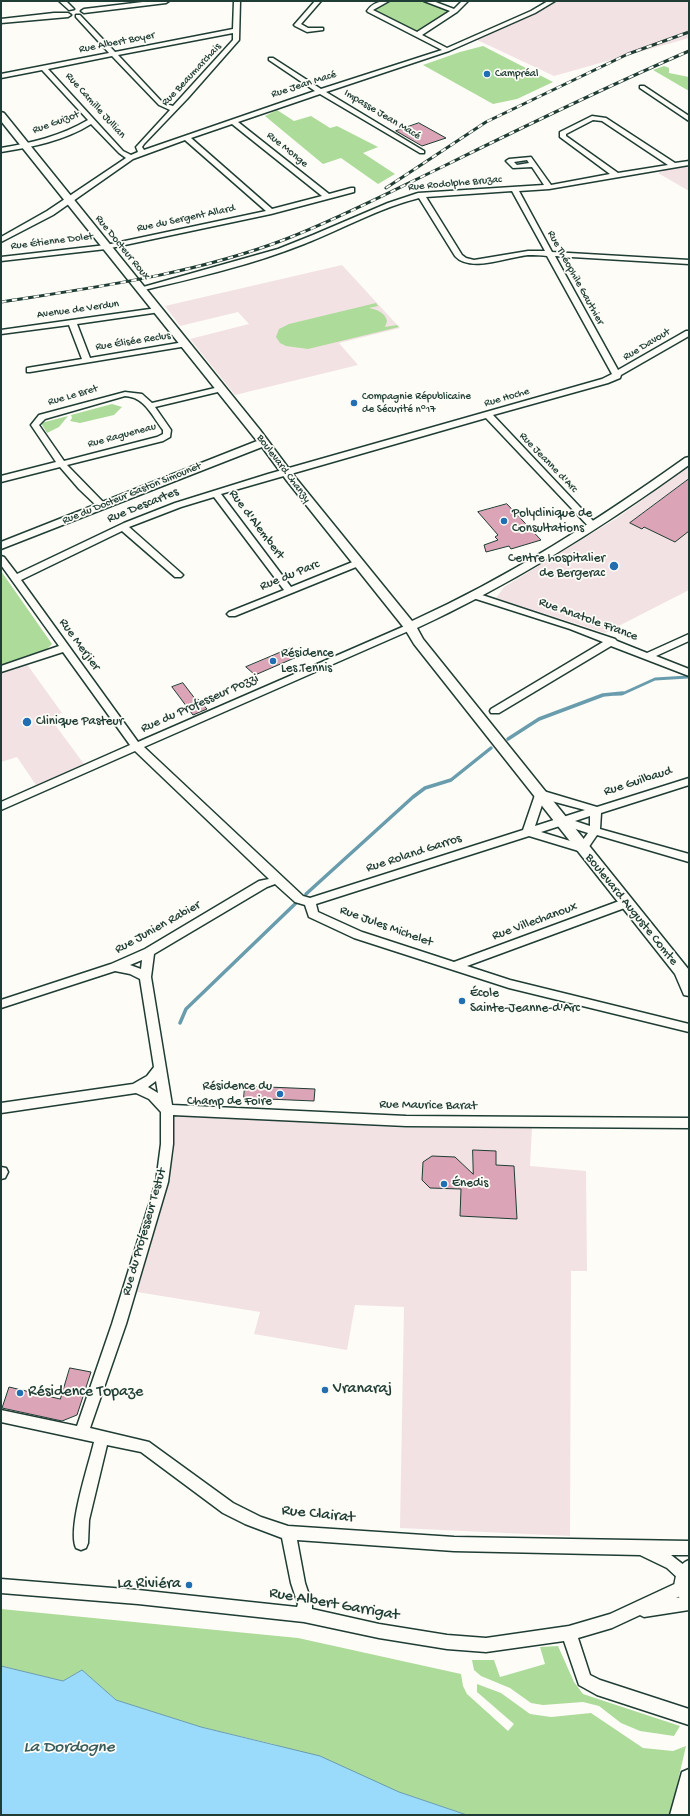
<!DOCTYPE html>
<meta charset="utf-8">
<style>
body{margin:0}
#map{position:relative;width:690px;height:1816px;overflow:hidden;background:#fdfcf7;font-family:"Gochi Hand",sans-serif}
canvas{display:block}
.frame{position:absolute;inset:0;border:2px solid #1f3d34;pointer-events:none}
</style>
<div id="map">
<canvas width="690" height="1816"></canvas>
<div class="frame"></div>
</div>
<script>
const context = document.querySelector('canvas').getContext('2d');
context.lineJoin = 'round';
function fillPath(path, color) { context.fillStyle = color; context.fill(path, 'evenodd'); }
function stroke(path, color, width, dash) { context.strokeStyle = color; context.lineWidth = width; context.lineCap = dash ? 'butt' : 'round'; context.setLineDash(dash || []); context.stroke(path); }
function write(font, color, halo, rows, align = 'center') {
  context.font = font + ' "Gochi Hand",sans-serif'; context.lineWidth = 3.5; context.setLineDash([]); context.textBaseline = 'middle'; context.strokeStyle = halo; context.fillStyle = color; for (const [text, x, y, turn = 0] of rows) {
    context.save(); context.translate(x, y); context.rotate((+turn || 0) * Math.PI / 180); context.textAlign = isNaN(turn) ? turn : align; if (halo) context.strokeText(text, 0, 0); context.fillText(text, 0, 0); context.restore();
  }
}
fillPath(new Path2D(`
 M551,1H689V38L554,76L475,39L533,12Z
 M689,165V191L658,173L670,168Z
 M342,265L400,328L339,343L358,365L235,395L190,339L249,324L238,312L180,326L165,306Z
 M689,467V590L605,633L496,598L504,587L617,518Z
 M26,663L62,713L50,718L84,764L36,785L17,757L1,762V671Z
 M174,1115L408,1128H532L530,1166L586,1171L587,1271H571L570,1536L400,1528L404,1307L355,1305L347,1350L254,1334L260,1312L137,1292L164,1199L174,1152Z`), '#f3e2e4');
fillPath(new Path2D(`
 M390,1H422L450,10L420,30L414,31L373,10Z
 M483,46L553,82L517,99L493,104L423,65L460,52Z
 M664,66L669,68V73L689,77V91L653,70Z
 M277,110L294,121L311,116L330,128L337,126L378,147L363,153L395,174L378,184L341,158L323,164L265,116Z
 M376,303L378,306L369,308C377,310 385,312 387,321L385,327L397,325L399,327L308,349L286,346L280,343L276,337L279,329L289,324Z
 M112,404L122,407L114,415L80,423L70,421L72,418L71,415Z
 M68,416L59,427L47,433L41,423Z
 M1,571L52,644L44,652L1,667Z
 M1,1609L298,1638L461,1674L463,1686L467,1694L508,1731L514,1724L477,1692V1684L501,1693L530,1714L551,1717L591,1713L643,1748L673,1751L686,1746L670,1815H467L399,1792L273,1744L201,1727L116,1700L82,1670L63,1681L1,1666Z
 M558,1646L574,1682L583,1694L680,1726L674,1736L640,1731L621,1723L599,1706L583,1702L543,1705L531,1703L510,1688L481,1676L474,1670L472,1660H494L500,1677L545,1664L540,1647Z`), '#addb9a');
const water = new Path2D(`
 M1,1666L63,1681L82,1670L116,1700L201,1727L320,1756L399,1792L467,1815H1Z`);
fillPath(water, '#9adbfc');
stroke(water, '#699cac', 1);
stroke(new Path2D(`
 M615,694H622L655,679L688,677`), '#699cac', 3);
stroke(new Path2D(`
 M508,739L539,719L603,695L623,693
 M306,894L413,797L425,788L451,780L491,748
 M180,1023L186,1009L296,903`), '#699cac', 3.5);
const building = new Path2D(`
 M419,123L446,138L422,146L396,131Z
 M689,479V531L675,542L644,527L642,529L630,523Z
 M507,504L541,540L511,549L509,546L486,552L484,545L498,540L495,537L498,535L478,512Z
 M291,648L299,656L255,675L246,667Z
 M183,683L196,700L198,699L207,709L193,715L172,687Z
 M245,1086L315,1089L314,1101L244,1098Z
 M473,1150L496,1151V1165L514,1166L517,1219L460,1216L461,1189L430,1188L422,1180L423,1162L432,1156L455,1157L473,1174Z
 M70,1368L91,1372L77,1415L62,1421L2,1408L9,1387L60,1399Z`);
fillPath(building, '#dca4b7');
stroke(building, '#1f3d34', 1);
const minor = new Path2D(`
 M59,1H66L74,9L69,10Z
 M151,1H169L166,3L84,13L81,11L84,9Z
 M234,1H240L239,40L188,98L144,144L142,147L144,150L315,91L269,60V58H273L321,89L442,50L368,12L367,11C372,3 380,1 389,1L373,10L417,32L450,11L424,1H433L454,9L462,1H468L457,12L422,35L447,48L531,11L548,1H555L535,13L449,51L326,92L424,151V153H420L320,94L238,122L329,194L351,188H354V192L271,214L106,249L1,261V257L106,245L266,211L185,140L133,159L53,215L1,242V237L47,211L126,158L119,153L91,124C64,141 32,147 1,152V148C31,143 61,136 88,120L42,70L1,78V74L109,53L76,17V15H80L115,52L233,29ZM233,33V40L173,106L163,103L118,55ZM112,56L159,105L170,110L137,146L136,147L138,152L131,155L123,151L48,69ZM232,124L322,196L272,209L191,138Z
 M315,1H321L301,24L308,28H323V30L307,32L295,26L294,25Z
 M54,13H68L71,15L68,17L1,23V19Z
 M640,86H644L689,116V121L640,88Z
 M592,116L606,118L675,163L689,161V165L549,189L519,191L552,252L689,260V264L555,256L618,370L686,331H689V336L621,375L620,378L608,383L493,415L596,524L597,526L596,528H590L486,418L221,494L291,587L355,561H361L363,563L361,565L235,616H229L227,614L229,612L284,590L214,497L181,507L129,527L181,573L183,575L181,577H175L122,531L21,580L138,742L407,625H413L415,627L413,629L144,747L303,896L310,898L523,830L536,792L540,790L597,807L689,778V785L601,813L600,829L689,854V862L597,835L586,851L582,852L529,836L316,904L318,912L362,932L454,962L622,900H630L631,903L630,906L467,966L510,980L689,1024V1032L509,988L354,938L309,917L305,905L295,902L275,884L267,887L154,954L151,977L172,1105L406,1116L689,1118V1128L406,1126L173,1115V1144L168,1182L126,1324L90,1428L149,1442L233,1503L261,1517L288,1526L454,1537L689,1541V1555H671L689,1569V1580L687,1581L689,1584L688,1592L676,1598L689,1596V1610L644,1617L640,1615L612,1628L578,1638L590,1675L600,1680L689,1709V1725L597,1695L579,1685L564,1641L486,1652L447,1649L379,1638L304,1622L138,1604L1,1593V1579L138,1590L297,1607L298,1604L291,1583L282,1538L245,1524L223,1513L141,1452L107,1445L89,1520L88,1543L86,1548L81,1550L76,1548C67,1528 89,1464 94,1442L1,1422V1410L77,1426L112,1324L156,1182L161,1144V1112L149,1099L136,1093L1,1113V1103L133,1084L147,1076L154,1067L140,979L130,974L115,971L1,1008V1000L111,964L145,949L259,881L269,879L135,751L1,810V802L130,745L63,652L1,672V666L59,646L1,565V556L4,557L17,574L124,523L175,503L268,474L602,379L612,374L547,256C541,255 535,255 528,255C508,257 470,273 455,256L419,198C379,208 342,229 304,244C251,265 195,278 140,291L136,289L278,249L313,235L388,203L418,193L544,185L532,167L513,168L506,161L509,159L531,157L551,185L610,174L560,137V132ZM593,120L602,121L668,165L618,173L566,136V134ZM527,160L529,163L517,165L514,162ZM512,191L545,251H528L474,260L466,258L462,255L426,197ZM544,799L585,810L535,826ZM590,816V826L575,821ZM563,825L588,833L580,844L541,832ZM142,960L141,969L130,965ZM156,1081L158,1093L148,1087ZM297,1540L454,1551L640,1555L667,1568L681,1581L610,1614L569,1626L486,1638L447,1635L379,1624L312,1609V1604L305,1583Z
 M157,308H160V312L77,324L90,358L184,342H187V346L30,372H27V368L82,359L69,325L1,334V330Z
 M219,387H222V391L155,407L171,430L170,437L163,441L67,465L105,504L106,506L105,508H99L79,489L60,467L1,482V476L56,462L31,425L39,415L125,392L142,394L152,403ZM125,396C145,397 152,416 163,430V434L157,437L64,461L39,425L45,419Z
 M476,593L615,639L617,641L647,653L689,634V641L656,656L689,669V676L611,646L499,713H491L490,711L491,709L603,642L570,629L473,598L471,596L473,594Z
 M1,1167L6,1168L8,1172L5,1178L1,1179Z`);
const major = new Path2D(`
 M1,112L4,113L260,430L295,477L412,621C509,577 598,520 685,458L689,457V465C603,527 514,583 417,628L423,639L689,970V996L684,995L675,974L414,644L405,629L287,481L262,447L1,549V542L257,441L1,121Z
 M689,1560V1606L682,1603L674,1587C676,1575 677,1565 689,1560Z
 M689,1769V1815H670L682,1772Z`);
stroke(minor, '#1f3d34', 3);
stroke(major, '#1f3d34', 3);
fillPath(minor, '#fdfcf7');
fillPath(major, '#fdfcf7');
const rail = new Path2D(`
 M386,188L486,122L628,54L689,32
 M1,302C97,287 195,274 286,239C340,218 392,191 444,166C525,126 606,87 689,51`);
stroke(rail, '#1f3d34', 3);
stroke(rail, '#fdfcf7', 2, [5.5]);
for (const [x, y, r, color] of [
 [487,74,4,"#1f6fb2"],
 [354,403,4,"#1f6fb2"],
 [504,521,4,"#1f6fb2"],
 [614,566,5,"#1f6fb2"],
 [273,661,4,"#1f6fb2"],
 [27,722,5,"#1f6fb2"],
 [462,1001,4,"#1f6fb2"],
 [280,1094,4,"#1f6fb2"],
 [444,1184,4,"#1f6fb2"],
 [325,1390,4,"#1f6fb2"],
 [20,1393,4,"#1f6fb2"],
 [189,1585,4,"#1f6fb2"]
]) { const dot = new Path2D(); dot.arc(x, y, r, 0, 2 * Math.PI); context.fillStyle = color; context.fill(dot); stroke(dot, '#fdfcf7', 1.5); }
write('11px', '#1f3d34', '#fdfcf7', [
 ["Rue Albert Boyer",117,43,-11],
 ["Rue Beaumarchais",192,75,-47],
 ["Rue Jean Macé",304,85,-18],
 ["Rue Camille Jullian",95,106,48],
 ["Impasse Jean Macé",382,115,31],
 ["Rue Guizot",56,123,-20],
 ["Rue Monge",287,150,39],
 ["Rue Rodolphe Bruzac",455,184,-5],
 ["Rue du Sergent Allard",186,219,-12],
 ["Rue Étienne Dolet",52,242,-7],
 ["Rue Docteur Roux",122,248,51],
 ["Rue Théophile Gauthier",575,278,61],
 ["Avenue de Verdun",78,310,-8],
 ["Rue Élisée Reclus",133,342,-9],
 ["Rue Davout",647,345,-31],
 ["Rue Le Bret",73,396,-16],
 ["Rue Hoche",507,398,-16],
 ["Rue Ragueneau",122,436,-15],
 ["Rue Jeanne d'Arc",548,463,46],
 ["Boulevard Chanzy",283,469,53],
 ["Rue du Docteur Gaston Simounet",132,494,-22]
]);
write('11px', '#1f3d34', '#fdfcf7', [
 ["Campréal",495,74],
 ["Compagnie Républicaine",362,397],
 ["de Sécurité n°17",362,410]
], 'left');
write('13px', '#1f3d34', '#fdfcf7', [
 ["Rue Descartes",143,506,-22],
 ["Rue d'Alembert",256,525,53],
 ["Rue du Parc",290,576,-22],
 ["Rue Anatole France",588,620,20],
 ["Rue Merjier",79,645,54],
 ["Rue du Professeur Pozzi",200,704,-24],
 ["Rue Guilbaud",638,782,-18],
 ["Rue Roland Garros",414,854,-18],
 ["Boulevard Auguste Comte",631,910,51],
 ["Rue Villechanoux",535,922,-20],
 ["Rue Jules Michelet",386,927,20],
 ["Rue Junien Rabier",158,928,-29],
 ["Rue Maurice Barat",428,1106,1],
 ["Rue du Professeur Testut",145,1232,-74]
]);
write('13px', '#1f3d34', '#fdfcf7', [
 ["Polyclinique de",512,514],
 ["Consultations",512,529],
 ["Centre hospitalier",605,559,"right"],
 ["de Bergerac",605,574,"right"],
 ["Résidence",281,654],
 ["Les Tennis",281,669],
 ["Clinique Pasteur",36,722],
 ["École",470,994],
 ["Sainte-Jeanne-d'Arc",470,1009],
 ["Résidence du",272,1087,"right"],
 ["Champ de Foire",272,1102,"right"],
 ["Énedis",452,1184]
], 'left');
write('16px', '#1f3d34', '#fdfcf7', [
 ["Vranaraj",333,1390],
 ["Résidence Topaze",28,1393],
 ["La Riviéra",181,1585,"right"]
], 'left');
write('16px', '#1f3d34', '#fdfcf7', [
 ["Rue Clairat",318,1515,6],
 ["Rue Albert Garrigat",334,1605,10]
]);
write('italic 17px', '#385d5c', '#fdfcf7', [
 ["La Dordogne",69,1748]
]);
</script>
